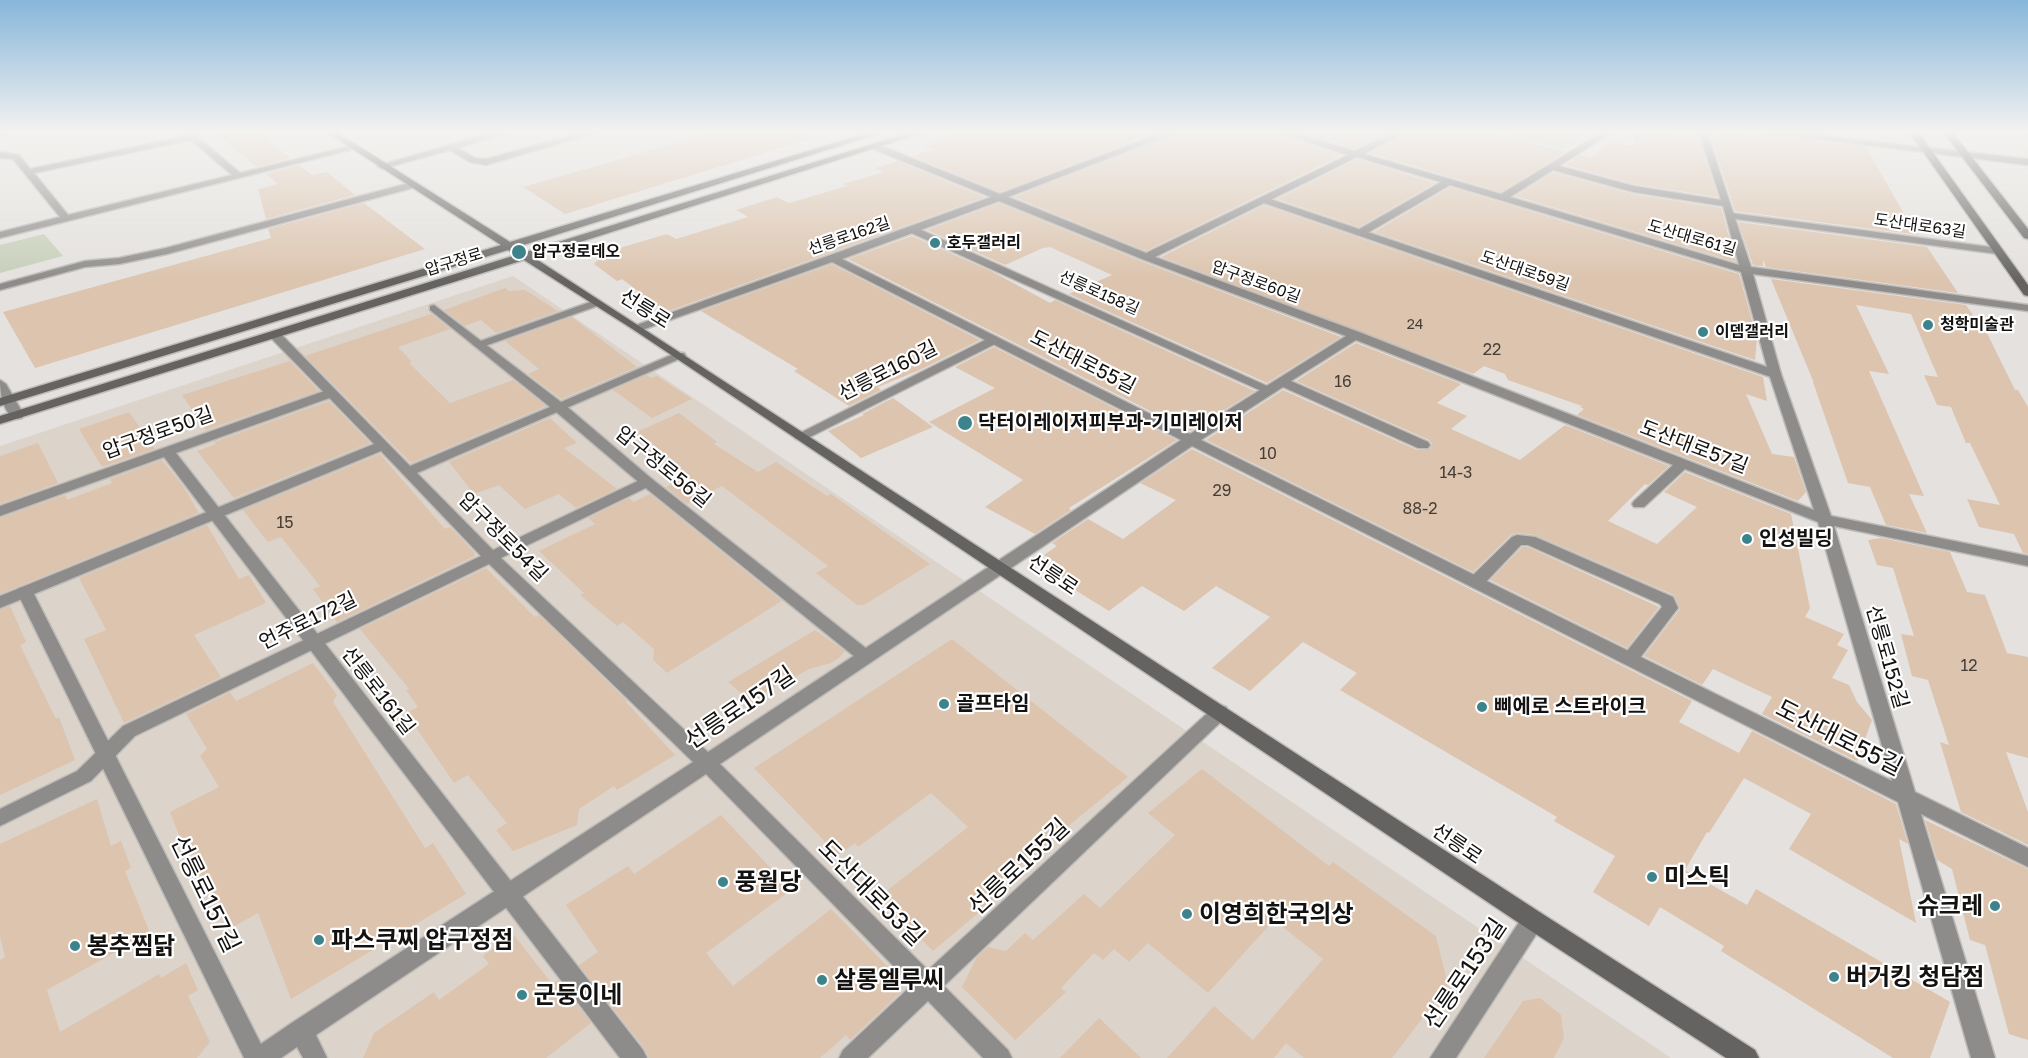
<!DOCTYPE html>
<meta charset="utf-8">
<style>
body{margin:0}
canvas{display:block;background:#e4e1de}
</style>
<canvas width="2028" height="1058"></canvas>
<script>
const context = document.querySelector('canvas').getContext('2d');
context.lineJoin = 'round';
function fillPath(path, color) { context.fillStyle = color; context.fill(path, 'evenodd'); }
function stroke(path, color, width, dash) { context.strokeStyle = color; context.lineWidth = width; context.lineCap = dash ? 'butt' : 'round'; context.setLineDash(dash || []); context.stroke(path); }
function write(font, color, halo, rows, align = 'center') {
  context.font = font + ' "Golos Text","Noto Sans KR",sans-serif'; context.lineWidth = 4.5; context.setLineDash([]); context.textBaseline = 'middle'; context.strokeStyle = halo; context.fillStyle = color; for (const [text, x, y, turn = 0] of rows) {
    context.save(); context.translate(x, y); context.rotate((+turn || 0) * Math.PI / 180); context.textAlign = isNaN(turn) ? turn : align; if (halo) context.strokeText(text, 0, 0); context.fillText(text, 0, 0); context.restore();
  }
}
fillPath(new Path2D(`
 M513,276L1671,1058H0V446Z`), '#dcd4cb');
fillPath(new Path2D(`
 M1510,133H1589L1563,149L1507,135Z
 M44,234L63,256L0,273V245Z`), '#c6ceb8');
fillPath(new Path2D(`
 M215,133H258L290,158L257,167Z
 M711,133H809L810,139L565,214L523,187Z
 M958,133H1154L1000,192L912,156L934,149L923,145Z
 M1176,133H1279L1342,155L1146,251L1014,197Z
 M1304,133H1386L1355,149Z
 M1405,133H1491L1566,152L1501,192L1370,153Z
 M1633,133L1698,136L1718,197L1634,184L1565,165L1580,155L1592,158L1609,142L1636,146Z
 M1719,133L1763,137V133H1768L1866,147L1911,226L1919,235L1735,211L1711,137L1722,138Z
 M1357,159L1435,183L1359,227L1277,199Z
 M897,161L985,197L666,312L622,279L617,281L594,264L604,253L623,247L667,234L676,239L748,217L736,210L777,197L789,203L847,186L843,184L884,172L876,168Z
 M299,165L312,175L327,172L355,195L266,219L258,189L278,184L266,174Z
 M1553,172L1632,194L1721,208L1736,262L1515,196Z
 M1450,187L1739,274L1757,338L1755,360L1374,232Z
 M364,203L425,249L35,368L3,312L271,238L268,229Z
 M999,203L1141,261L1341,337L1267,383L1069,294L1112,275L1050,247L1043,248L1005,265L927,230Z
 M1264,205L1763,377L1767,401L1746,394L1772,454L1794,457L1806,492L1798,501L1577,415L1584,409L1580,407L1582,406L1508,380L1505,374L1484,366L1473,374L1161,257Z
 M1738,222L1927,247L1958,293L1766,267L1763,259V266L1753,265Z
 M912,236L991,271L1050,303L1055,300L1255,391L1190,431L848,259Z
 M832,264L980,340L922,369L878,387L881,390L849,406L794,371L798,369L701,311Z
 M1771,279L1966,305L1981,327H1984L2015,390H2018L2028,407V554L2023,553L2014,534L1979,527L1967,499L2000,505L1970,443H1966L1951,407L1937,405L1924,375L1938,377L1911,314L1856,305L1889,374L1869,371L1924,496L1909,494L1927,533L1886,525L1870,487L1848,483L1813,382L1814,383Z
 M505,288L509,291L525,290L558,311L496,333L481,320L465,326L444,310Z
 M431,314L450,329L398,347L412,362L409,363L450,403L513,380L546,406L411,463L305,356Z
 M572,317L637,367L561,399L528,374L539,369L505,341Z
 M1356,343L1461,384L1437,403L1467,416L1451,429L1520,460L1565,425L1669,466L1648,485L1645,484L1608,521L1657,544L1697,507L1664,492L1685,472L1791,514L1810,608L1805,617L1844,634L1837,645L1848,650L1832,678L1849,685L1857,702L1872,720L1857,761L1762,714L1772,697L1713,669L1702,685L1644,656L1680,609L1674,595L1535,535L1517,533L1511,535L1473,572L1206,440L1283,390L1417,450L1430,449L1432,444L1429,440L1296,381Z
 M994,347L1177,440L1069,508L1071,510L1035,534L985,507L1023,480L929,422L995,388L955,367Z
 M290,361L319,391L206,430L182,395Z
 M647,375L651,378L657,376L692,399L652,418L613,390Z
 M893,398L933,427L861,458L828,431L864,415L862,414Z
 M329,401L370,443L234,498L197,451L216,444L214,442Z
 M129,412L155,449L102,467L79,429Z
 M679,413L717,442L714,444L758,472L776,462L827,496L831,494L930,564L864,605H857L816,573L828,566L722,486L687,504L666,487L685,478L672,469L679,465L637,432Z
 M550,418L577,443L564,448L617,489L576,508L559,494L525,509L499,485L474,494L449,462Z
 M38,443L58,483L0,504V456Z
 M1192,449L1692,701L1679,722L1739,753L1752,731L1896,804L1908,844L1899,839L1916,923L1789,849L1811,814L1744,778L1709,833L1707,832L1685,870L1747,905L1756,889L1950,1002L1930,1058H1893L1721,951L1724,946L1660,907L1649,926L1593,892L1615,856L1554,821L1557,817L1340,690L1357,673L1303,642L1250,691L1212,668L1270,617L1216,586L1184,611L1142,586L1109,611L1059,580L1064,567L1044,555L1057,546L1052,543L1088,519L1123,539L1176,500L1140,483Z
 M380,454L445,529L450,527L474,552L475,556L337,622L313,589L320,586L281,537L268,542L243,510Z
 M162,460L183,486L199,513L0,594V518L65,495L67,500L112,483L110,479Z
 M650,494L782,601L667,673L653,660L654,649L623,622L617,626L580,595L584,593L539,551L595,524L588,518L629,498L634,502Z
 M207,525L239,579L249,575L266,603L194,635L221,677L124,723L84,639L106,630L79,578Z
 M1881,538L1950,552L1967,592L1985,595L2007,653L2028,657V758L2006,752L2028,812V845L1961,812L1940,742L1949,745L1928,680L1912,676L1901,634L1914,636L1893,568L1877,565L1868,540Z
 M1522,547H1528L1659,607L1627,648L1490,580Z
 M486,568L535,617L539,615L627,701L626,702L675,755L617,790L614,786L579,809L577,825L513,851L496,830L507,823L468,775L454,783L406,713L418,707L406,690L409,689L360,629Z
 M10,606L26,642L20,645L56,719L59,717L75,760L0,795V610Z
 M815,630L845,651L839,658L831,663L809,669L795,677L793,675L751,702L728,682Z
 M952,639L1128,777L988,892L995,899L933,951L879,897L968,827L931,793L858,847L855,843L838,855L754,768Z
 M313,663L337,695L333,702L425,848L433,843L466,894L291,999L258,913L231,928L217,897H209L186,837L181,840L170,812L219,787L200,756L207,749L186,714L230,692L236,701Z
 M1202,769L1329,866L1333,862L1436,936L1448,985L1392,1058H1304L1286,1043L1274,1058H1167L1214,1006L1253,1040L1323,959L1274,920L1208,993L1148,943L1129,962L1114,949L1103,960L1094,953L1061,988L1066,992L1015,1040L962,987L977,957L988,947L1006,951L1025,933L1033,940L1084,894L1100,908L1175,835L1148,813Z
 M97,799L111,846L121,841L131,868L125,871L150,933L47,990L60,1032L159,974L161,978L186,963L198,990L188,996L210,1042L197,1058H0V960L5,957L0,936V844Z
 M721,815L791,890L706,953L733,986L831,909L902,981L900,993L850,1040L846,1035L820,1058H649L645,1049L579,965L598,952L566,905L628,866L634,874Z
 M1925,820L2028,869V1040L2009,1034L1985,945L1970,940L1952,869L1937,860Z
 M514,935L552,984L558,980L591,1023L546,1058H363L374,1033L434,992L439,1000L489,964L483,956Z
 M1540,998L1561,1015L1564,1038L1554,1058H1484L1523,1001Z
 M1099,1018L1141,1058H1060Z`), '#dcc4ae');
const service = new Path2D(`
 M0,133H6L0,137Z
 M183,133H193L240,173L354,145L358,148L0,238V232L60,217L13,159L0,158V152L19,155L30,169L186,136ZM191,140L232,175L68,215L34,173Z
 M491,133H506L458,148L475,158L486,159L580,133H595L486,165L470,162L450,150L382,169L377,166Z
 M413,182L416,183V187L167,254L119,264L85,267L0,290V284L85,261L119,258L166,248Z
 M1261,198H1267L1779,371L1781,374L1779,377H1771L1261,202Z
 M1731,213L1998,248L2003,251L1998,254L1728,218V214Z
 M909,228H917L1276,390L1274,393H1266L909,232Z
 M596,300L600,301V305L482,347L478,348L472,344Z
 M993,336L997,337V343L806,439H796L794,436Z
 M330,389L336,393L335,396L176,453L643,1050L647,1058H620L164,457L0,516V506Z
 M560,404L565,405L652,479L872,653L875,657L872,661H860L642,485L555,411L553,408Z
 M1517,535L1535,537L1673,597L1678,608L1636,663L1630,665L1624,663L1621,659L1624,655L1662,607L1660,604L1528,545H1521L1482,586H1470L1468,582L1470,578L1512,537Z
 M25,587L31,588L33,592L268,1058H244L17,592L19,588Z`);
const minor = new Path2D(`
 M1161,133H1174L1008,197L1146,253L1348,155L1281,133H1295L1355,151L1392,133H1403L1364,154L1501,194L1601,133H1611L1559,166L1634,186L1721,200L1699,133H1707L1751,267L2028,305V311L1753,274L1781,374L1831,516L2028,556V566L1834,526L1915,792L2028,848V867L1921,814L1995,1058H1971L1898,802L1192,446L720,764L928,970L1214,707L1220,705L1226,707L1229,712L1226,717L944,986L1008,1050L1012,1058H983L928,1001L868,1058H839L843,1050L912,985L706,774L316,1035L327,1058H303L297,1047L281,1058H248L252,1050L293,1022L693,762L489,564L135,736L91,781L0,826V809L77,771L123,726L481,556L381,451L0,608V596L374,444L271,338V332H279L410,466L550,407L430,310V306L434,305L561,402L676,353H684L686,356L417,473L493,550L642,479H652L654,482L652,485L501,558L708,752L1181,440L832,262L642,330H634V326L991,197L873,149V145H879L1000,194ZM1357,157L1441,182L1356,231V235H1364L1450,185L1741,272L1769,374L1814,510L1359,332L1155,257ZM1553,170L1633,192L1723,206L1739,265L1510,197ZM999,201L1142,259L1346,336L1190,434L842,259ZM1356,340L1673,465L1634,501L1632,504L1634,507H1644L1685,469L1818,522L1892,781L1201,440L1283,387L1418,448H1428L1430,445L1428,442L1291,381Z
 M1770,133H1799L2028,159V165Z
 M0,380L6,384L24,415L22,418L17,419C3,415 0,393 0,380Z
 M1533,910L1541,913L1544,920L1541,927L1456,1058H1430L1525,913Z`);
const secondary = new Path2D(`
 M328,133H338L510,242L867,133H881L517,247L526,252L908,133H922L533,257L1541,913L1755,1050L1759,1058H1726L1525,927L634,330L524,260L0,424V416L516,255L508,250L0,406V398L501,245Z
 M1910,133H1919L2028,285V296L2024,295Z
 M1944,133H1953L2028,229V239L2024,238Z`);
stroke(service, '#bebcb9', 3);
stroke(minor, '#bebcb9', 3);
stroke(secondary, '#bebcb9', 3);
fillPath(service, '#8d8c8b');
fillPath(minor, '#8d8c8b');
fillPath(secondary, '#656362');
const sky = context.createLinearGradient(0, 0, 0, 281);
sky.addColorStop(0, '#87b6da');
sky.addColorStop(0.47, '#f3f2f0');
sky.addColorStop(1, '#f3f2f000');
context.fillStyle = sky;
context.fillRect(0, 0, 2028, 281);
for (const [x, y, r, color] of [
 [935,243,6,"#3c838c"],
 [519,252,8,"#3c838c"],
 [1928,325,6,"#3c838c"],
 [1703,332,6,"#3c838c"],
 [965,423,8,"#3c838c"],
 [1747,539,6,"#3c838c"],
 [944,704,6,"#3c838c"],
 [1482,707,6,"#3c838c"],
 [1652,877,6,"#3c838c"],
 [723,882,6,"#3c838c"],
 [1995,906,6,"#3c838c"],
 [1187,914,6,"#3c838c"],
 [319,940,6,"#3c838c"],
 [75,946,6,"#3c838c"],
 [1834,977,6,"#3c838c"],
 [822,980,6,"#3c838c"],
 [522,995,6,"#3c838c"]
]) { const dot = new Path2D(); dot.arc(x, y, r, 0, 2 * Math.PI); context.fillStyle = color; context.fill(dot); stroke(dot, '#fff', 2); }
write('14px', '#453e38', null, [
 ["24",1415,325]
]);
write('16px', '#131211', '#fff', [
 ["도산대로63길",1920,226,8],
 ["선릉로162길",849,236,-19],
 ["도산대로61길",1692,238,16],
 ["압구정로",454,262,-17],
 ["도산대로59길",1525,271,19],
 ["압구정로60길",1256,282,20],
 ["선릉로158길",1099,293,24]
]);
write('bold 16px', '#131211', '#fff', [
 ["호두갤러리",947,243],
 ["압구정로데오",532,252],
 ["청학미술관",1940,325],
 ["이뎀갤러리",1715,332]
], 'left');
write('16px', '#453e38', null, [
 ["22",1492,350],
 ["16",1343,382],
 ["10",1268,454],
 ["14-3",1456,473],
 ["29",1222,491],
 ["88-2",1420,509],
 ["15",285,523],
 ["12",1969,666]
]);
write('20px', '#131211', '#fff', [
 ["선릉로",645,309,32],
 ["도산대로55길",1083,362,27],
 ["선릉로160길",888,371,-27],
 ["압구정로50길",158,433,-20],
 ["도산대로57길",1694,447,21],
 ["압구정로56길",663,467,39],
 ["압구정로54길",503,537,45],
 ["선릉로",1053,575,34],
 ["언주로172길",308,621,-26],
 ["선릉로152길",1887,657,74],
 ["선릉로161길",378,691,52],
 ["선릉로",1457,844,34]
]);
write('bold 20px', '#131211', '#fff', [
 ["닥터이레이저피부과-기미레이저",978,423],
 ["인성빌딩",1759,539],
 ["골프타임",956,704],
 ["삐에로 스트라이크",1494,707]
], 'left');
write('24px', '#131211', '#fff', [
 ["선릉로157길",740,708,-34],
 ["도산대로55길",1839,738,27],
 ["선릉로155길",1019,867,-43],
 ["도산대로53길",871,893,45],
 ["선릉로157길",205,894,64],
 ["선릉로153길",1465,974,-56]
]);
write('bold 24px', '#131211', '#fff', [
 ["미스틱",1664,877],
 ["풍월당",735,882],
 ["슈크레",1983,906,"right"],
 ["이영희한국의상",1199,914],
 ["파스쿠찌 압구정점",331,940],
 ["봉추찜닭",87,946],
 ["버거킹 청담점",1846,977],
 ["살롱엘루씨",834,980],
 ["군둥이네",534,995]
], 'left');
</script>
